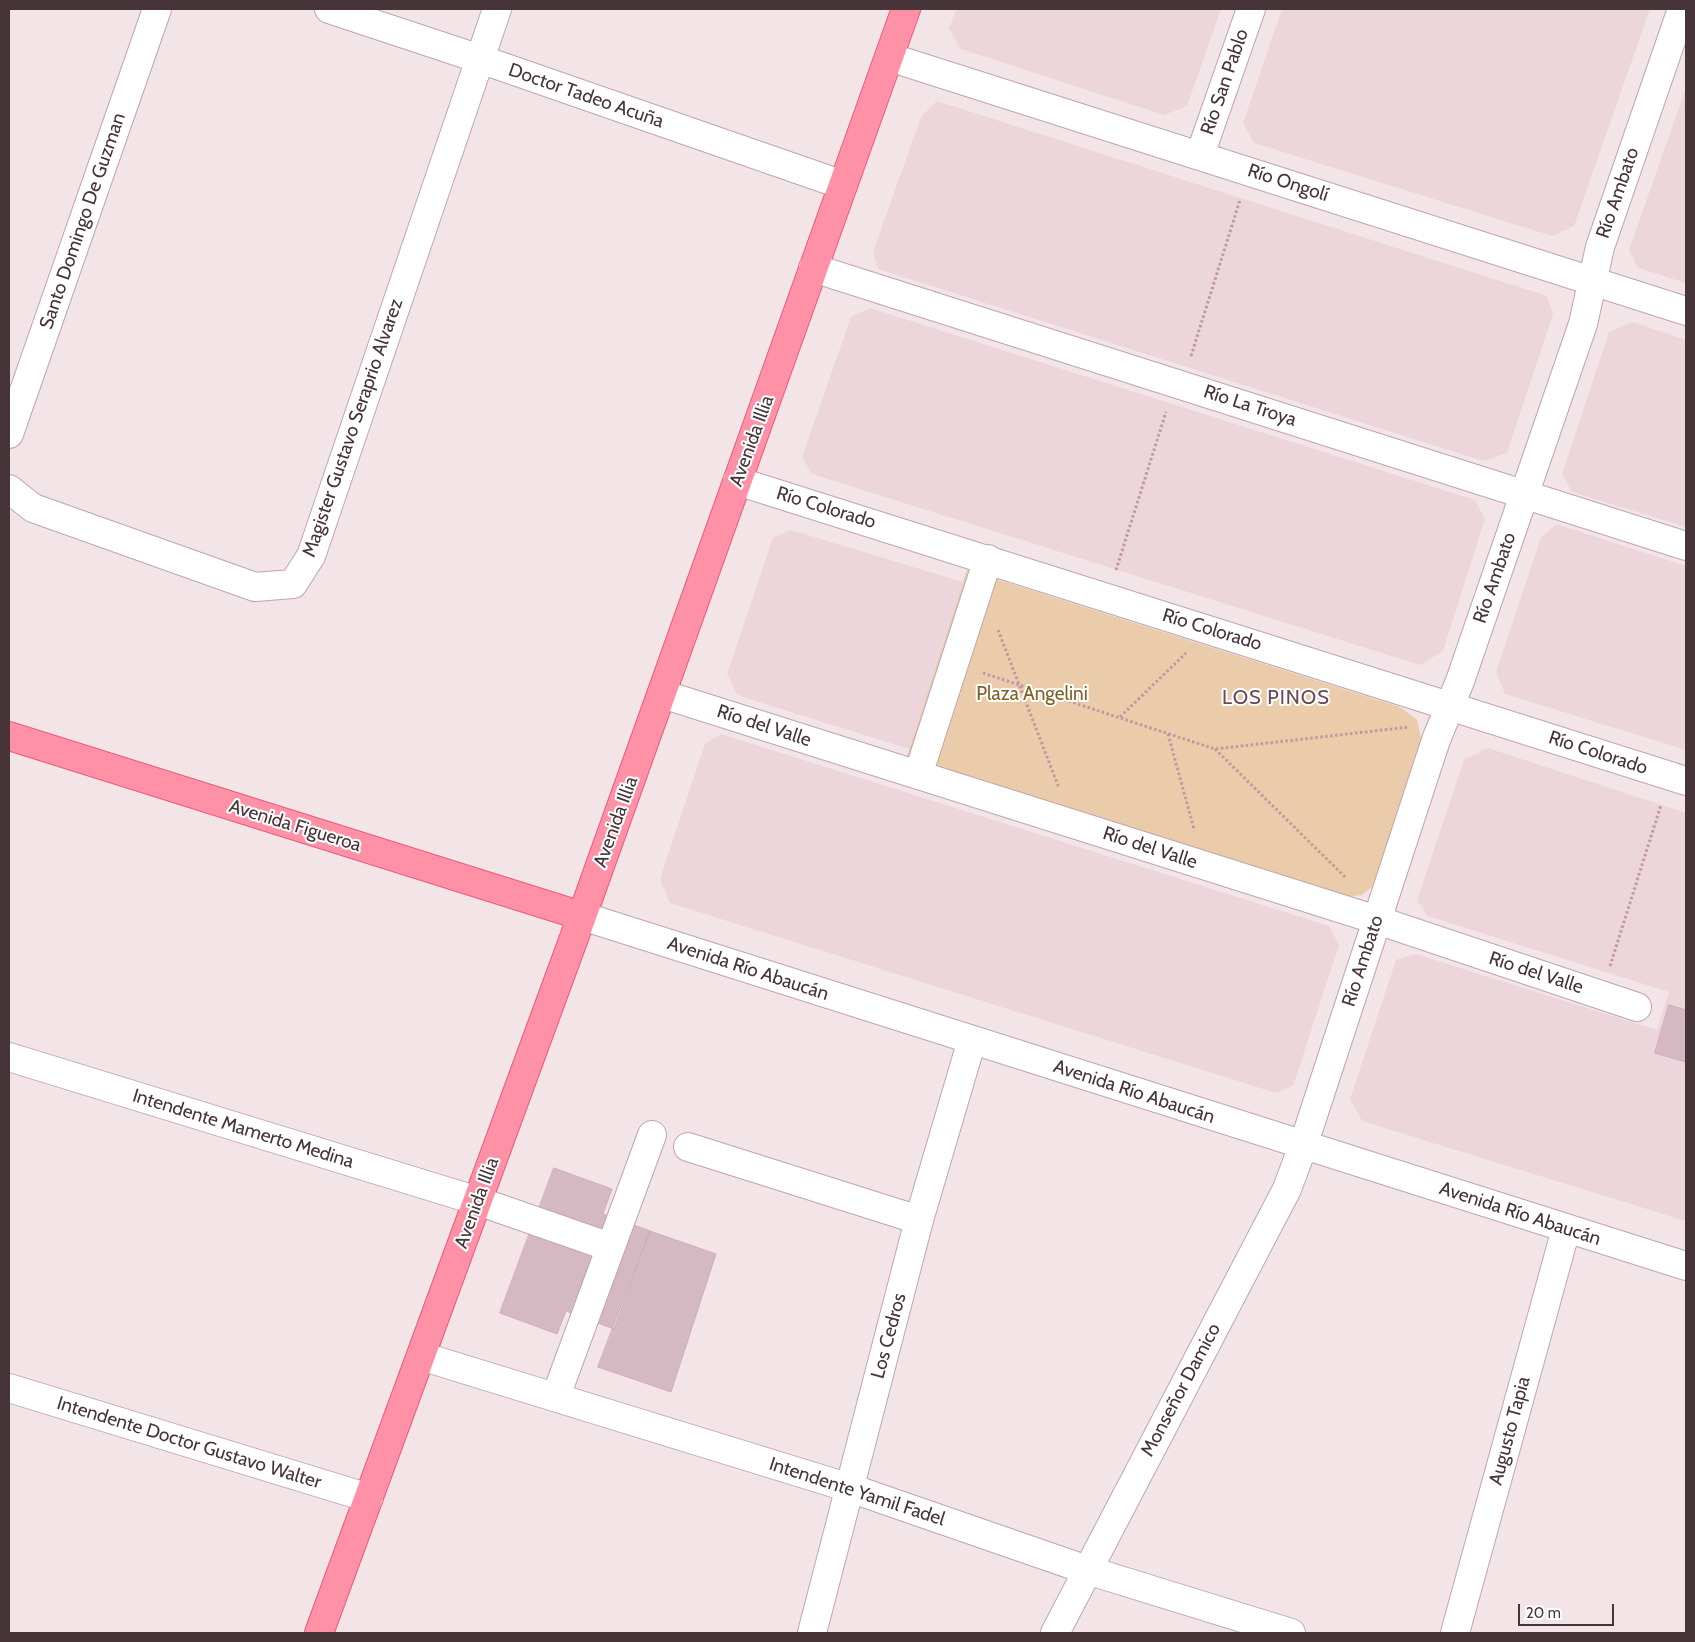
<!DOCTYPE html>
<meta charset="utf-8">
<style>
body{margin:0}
#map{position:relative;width:1695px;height:1642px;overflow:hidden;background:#f3e4e7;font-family:Cabin,sans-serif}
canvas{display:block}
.frame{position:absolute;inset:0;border:10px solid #463439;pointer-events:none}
.scale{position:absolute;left:1518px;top:1604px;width:96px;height:22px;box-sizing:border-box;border:2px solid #463439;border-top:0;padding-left:6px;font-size:15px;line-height:18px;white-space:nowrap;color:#463439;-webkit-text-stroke:4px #fff;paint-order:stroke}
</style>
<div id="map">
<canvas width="1695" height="1642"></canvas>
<div class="frame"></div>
<div class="scale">20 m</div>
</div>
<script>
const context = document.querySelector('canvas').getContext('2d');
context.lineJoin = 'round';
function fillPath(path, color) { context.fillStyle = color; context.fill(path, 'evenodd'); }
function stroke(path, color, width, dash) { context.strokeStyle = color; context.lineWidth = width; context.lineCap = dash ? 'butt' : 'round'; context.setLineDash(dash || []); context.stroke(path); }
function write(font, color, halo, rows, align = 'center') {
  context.font = font + ' Cabin,sans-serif'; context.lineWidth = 4; context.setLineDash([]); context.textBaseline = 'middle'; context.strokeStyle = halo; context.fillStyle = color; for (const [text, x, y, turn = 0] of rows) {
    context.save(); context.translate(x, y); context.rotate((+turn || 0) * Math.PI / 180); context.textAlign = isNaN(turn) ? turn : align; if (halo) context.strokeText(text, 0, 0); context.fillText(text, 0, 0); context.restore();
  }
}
fillPath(new Path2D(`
 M956,9H1221L1187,106L1164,115L961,49L949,29Z
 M1282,9H1650L1574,226L1552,236L1254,143L1243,123Z
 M1686,88V283L1638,268L1629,250Z
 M937,101L1547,296L1553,314L1507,453L1483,461L878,269L873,252L921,117Z
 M870,308L1475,500L1485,519L1443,651L1420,665L812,474L802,457L851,317Z
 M1632,322L1686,340V527L1572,492L1562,474L1609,332Z
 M1556,524L1686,566V750L1505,694L1496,672L1541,538Z
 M791,530L963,582L909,749L737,695L727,674L773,538Z
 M721,734L1329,926L1339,945L1293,1086L1276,1093L670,903L660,879L705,744Z
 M1488,748L1686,813V1221L1362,1121L1350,1099L1396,960L1416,954L1657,1030L1669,992L1428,916L1417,900L1464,760Z`), '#ecd6db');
fillPath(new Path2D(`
 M967,570L1400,707L1417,720L1421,738L1373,886L1362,895L1346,897L906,759Z`), '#eaccaa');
const building = new Path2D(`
 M1669,1005L1686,1010V1062L1655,1053Z
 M554,1168L612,1189L603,1214L650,1231L614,1329L566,1311L557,1334L500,1313Z
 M650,1231L716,1254L671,1392L598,1367Z`);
fillPath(building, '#d5b9c2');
stroke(building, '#d1acb7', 1);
const minor = new Path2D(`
 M329,9L480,59L843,185
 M889,57L1686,311
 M1200,155L1251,9
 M813,268L1686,546
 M9,434L157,9
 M737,481L1686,781
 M9,489L33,508L255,587L293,584L311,556L497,9
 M662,694L1377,920L1637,1007
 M918,775L988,559
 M582,916L1686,1266
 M9,1057L478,1201L610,1247
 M688,1147L919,1220
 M421,1356L850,1488L1087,1570L1291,1633
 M9,1388L369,1498
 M556,1396L652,1135
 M812,1633L919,1220L972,1040
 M1055,1633L1287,1189L1303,1146L1436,740L1460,681L1583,324L1600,247L1682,9
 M1455,1633L1566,1229`);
const major = new Path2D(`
 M9,736L582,916
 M319,1633L582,916L906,9`);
stroke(minor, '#bfa6ad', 30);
stroke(major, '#eb5a7a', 30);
stroke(new Path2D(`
 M1191,356L1240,200
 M1116,570L1166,412
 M998,630L1059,788
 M983,673L1215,749L1409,727
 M1120,717L1186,653
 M1168,734L1194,829
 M1215,749L1346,878
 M1610,966L1661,805`), '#c296a2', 3, [2.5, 2.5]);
stroke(minor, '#fff', 28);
stroke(major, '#ff91a7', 28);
write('19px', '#463439', '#fff', [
 ["Río San Pablo",1225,82,-71],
 ["Doctor Tadeo Acuña",586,96,19],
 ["Río Ongolí",1288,183,18],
 ["Río Ambato",1618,193,-71],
 ["Santo Domingo De Guzman",83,221,-71],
 ["Río La Troya",1250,406,18],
 ["Magister Gustavo Seraprio Alvarez",353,428,-71],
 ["Avenida Illia",752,441,-70],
 ["Río Colorado",826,508,17],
 ["Río Ambato",1495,578,-71],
 ["Río Colorado",1212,630,17],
 ["Río del Valle",764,726,18],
 ["Río Colorado",1598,753,18],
 ["Avenida Illia",616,822,-70],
 ["Avenida Figueroa",295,826,17],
 ["Río del Valle",1150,848,18],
 ["Río Ambato",1363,961,-72],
 ["Avenida Río Abaucán",748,969,18],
 ["Río del Valle",1536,973,18],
 ["Avenida Río Abaucán",1134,1092,18],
 ["Intendente Mamerto Medina",243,1129,17],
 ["Avenida Illia",477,1203,-70],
 ["Avenida Río Abaucán",1520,1214,18],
 ["Los Cedros",889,1336,-75],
 ["Monseñor Damico",1181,1390,-62],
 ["Augusto Tapia",1510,1431,-75],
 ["Intendente Doctor Gustavo Walter",189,1443,17],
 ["Intendente Yamil Fadel",857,1492,18]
]);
write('19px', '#7b6123', '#fff', [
 ["Plaza Angelini",1032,694]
]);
context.letterSpacing = '1px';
write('20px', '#694a54', '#fff', [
 ["LOS PINOS",1276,698]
]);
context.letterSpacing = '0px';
</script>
